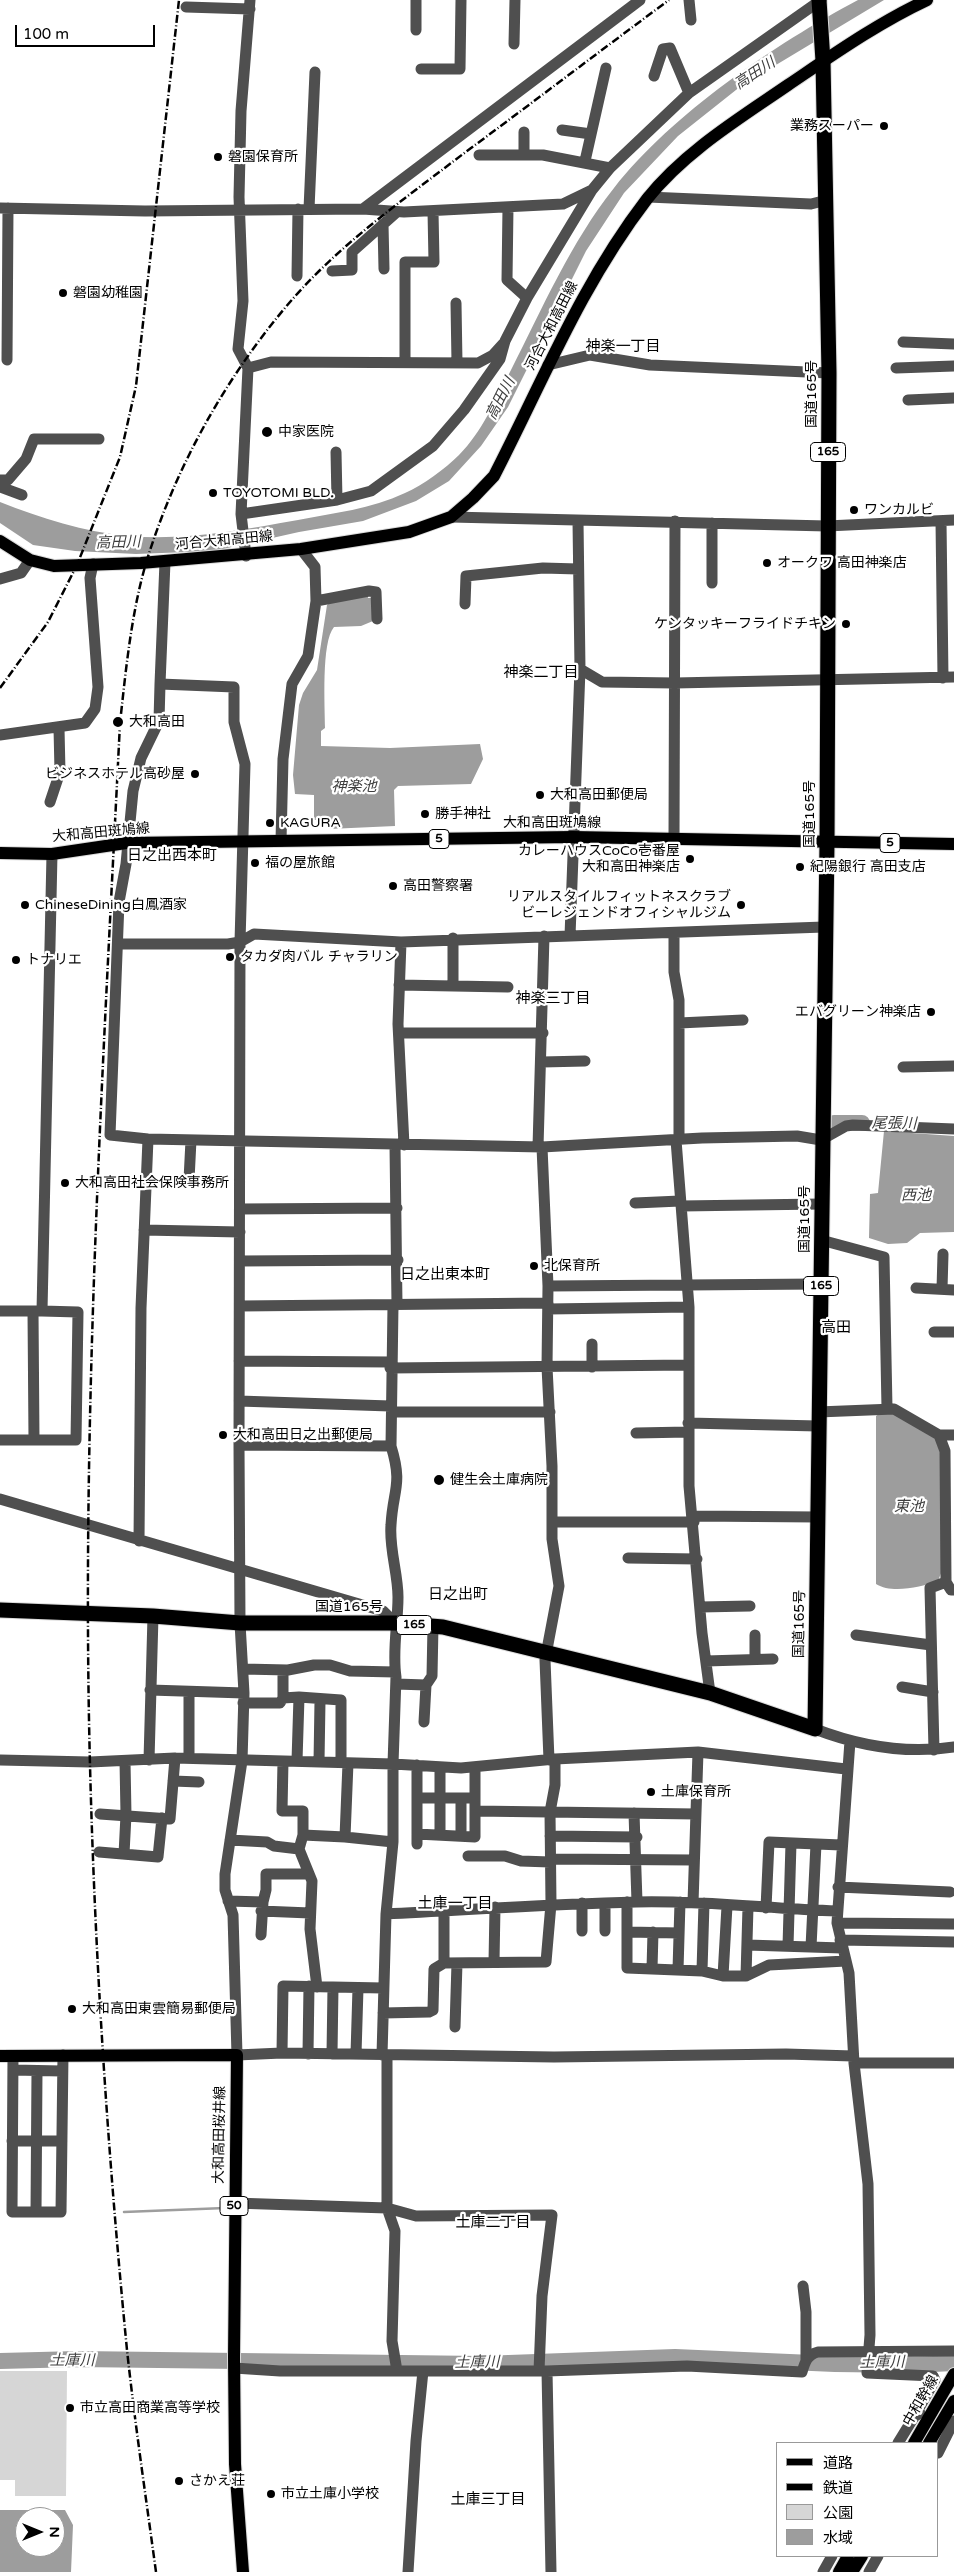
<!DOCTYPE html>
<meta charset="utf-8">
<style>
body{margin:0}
#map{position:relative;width:954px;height:2572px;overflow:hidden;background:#fff;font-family:"Varela Round","Noto Sans JP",sans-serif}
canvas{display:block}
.legend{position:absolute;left:776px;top:2442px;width:162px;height:115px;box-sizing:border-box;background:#fff;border:1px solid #999;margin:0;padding:6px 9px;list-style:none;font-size:15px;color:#000}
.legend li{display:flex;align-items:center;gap:10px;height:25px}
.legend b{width:25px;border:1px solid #999}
.north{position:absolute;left:15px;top:2507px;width:50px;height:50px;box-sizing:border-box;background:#fff;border:1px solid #999;border-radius:50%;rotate:90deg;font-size:14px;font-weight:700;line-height:20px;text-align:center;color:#000}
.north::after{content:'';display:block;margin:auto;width:18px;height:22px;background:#000;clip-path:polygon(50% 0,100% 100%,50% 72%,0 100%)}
.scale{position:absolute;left:15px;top:25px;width:140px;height:22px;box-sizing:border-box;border:2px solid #000;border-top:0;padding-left:6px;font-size:15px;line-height:18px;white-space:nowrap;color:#000;-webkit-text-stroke:4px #fff;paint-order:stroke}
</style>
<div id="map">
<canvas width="954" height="2572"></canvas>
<ul class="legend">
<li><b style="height:6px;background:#000"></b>道路</li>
<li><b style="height:6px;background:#000"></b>鉄道</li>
<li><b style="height:14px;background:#d6d6d6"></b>公園</li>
<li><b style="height:14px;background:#9d9d9d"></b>水域</li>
</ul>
<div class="north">N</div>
<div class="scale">100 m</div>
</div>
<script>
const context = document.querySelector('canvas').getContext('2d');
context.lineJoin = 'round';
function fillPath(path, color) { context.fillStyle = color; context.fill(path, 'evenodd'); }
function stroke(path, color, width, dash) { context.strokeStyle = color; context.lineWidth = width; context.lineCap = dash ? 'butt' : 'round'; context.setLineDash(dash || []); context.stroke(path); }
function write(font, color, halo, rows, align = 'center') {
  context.font = font + ' "Varela Round","Noto Sans JP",sans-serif'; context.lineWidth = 4.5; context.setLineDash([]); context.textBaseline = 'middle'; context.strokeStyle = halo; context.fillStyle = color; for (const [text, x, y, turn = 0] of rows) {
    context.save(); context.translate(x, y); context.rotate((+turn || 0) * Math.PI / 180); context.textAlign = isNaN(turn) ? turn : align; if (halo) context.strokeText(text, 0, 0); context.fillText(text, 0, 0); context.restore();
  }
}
fillPath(new Path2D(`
 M0,2371H67L66,2496H15V2480H0Z`), '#d6d6d6');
fillPath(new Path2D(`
 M858,0H884L741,86L678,136L624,193L586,251L508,407L481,446L449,481L416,501L363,521L299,532L214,551L136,554L75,551L33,545L0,523V502C41,518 84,532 128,536C184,541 242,530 298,520C334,513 371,509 405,493C423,485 445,469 459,455C482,432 496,399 511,370C542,309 571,242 614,188C672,114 775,44 858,0Z
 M368,595V598H372L373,621L361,626L334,627C321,642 325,707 325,728L321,731V746L390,748L480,744L483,759L471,784L398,786L394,790L395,826L329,829V820H314V795L295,794L293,775L299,705L303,693L317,670L327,605L331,601Z
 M884,1131L954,1136V1232L920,1233L907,1243L888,1244L869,1238L870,1194L878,1193Z
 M882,1412H894L936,1437L940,1447L943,1568L938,1581C921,1587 892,1594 876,1584V1416Z
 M0,2510H65L73,2525L71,2572H0ZM25,2517H55V2547H25Z`), '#9d9d9d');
stroke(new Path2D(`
 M124,2212L225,2208`), '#9d9d9d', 2.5);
stroke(new Path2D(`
 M834,1123H862
 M0,2361L78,2359L481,2364L675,2357L835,2364L913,2365L954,2363`), '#9d9d9d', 16);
const major = new Path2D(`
 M0,541L30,560L54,566L141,563L301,549L409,532L451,517L473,498L494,476C543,381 581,285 647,199C684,152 740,118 788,85C834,54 878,23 927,0
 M0,853L52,854L126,843L573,837L954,844
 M0,2056L237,2055L234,2357L235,2464L243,2572
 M914,2443L954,2374
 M929,2443L954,2401
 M839,2572L848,2556
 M852,2572L862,2556`);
const highway = new Path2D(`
 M0,1610L153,1616L240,1623H395L443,1627L710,1693L815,1729L827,843L829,373L823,61L819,0`);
stroke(major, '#dbdbdb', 14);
stroke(highway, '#dbdbdb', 17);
stroke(new Path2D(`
 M689,0L691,20
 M186,7L250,9
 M416,30V0
 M514,44L515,0
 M421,69H460L461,0
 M654,76L663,49L670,48L689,93
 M562,130L591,134
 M524,132V155
 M479,155H543L610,168
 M585,161L606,68
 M648,197L811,204L827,200
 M508,207L507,280L527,298
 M0,208L145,211L363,209L404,212L563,204L592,190
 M309,209L315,72
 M363,209L640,0
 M383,224L384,269
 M332,271L352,270V252L397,212
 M297,276L298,209
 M456,303L457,363
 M903,342L954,344
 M7,360L8,208
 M405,362V262H434L433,211
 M548,365L590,355L650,365L829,373
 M248,368L238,349L243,301L239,197L241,111L250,0
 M896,368L954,366
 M908,400L954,398
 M336,452L337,500
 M0,480H8L26,459L34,439H99
 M0,487L22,495
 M241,514L337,500L371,491L433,446L464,410L500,359L505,341L527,298L592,190L610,168L689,93L821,0
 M451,517L827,526L954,520
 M941,521L943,678
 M301,549L315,567L316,601
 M246,556L241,514L248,368L271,362L478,363L493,355L503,344
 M0,579L21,573L30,560
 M712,583V523
 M465,604L466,576L543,568L578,569
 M580,669L602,682L675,683L954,677
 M160,684L165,562
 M0,735L85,723L95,709L98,687L90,578L93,564
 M50,802L60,772L59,728
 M674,838L675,521
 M281,841L283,759L292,684L308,656L316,601L369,591L376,592L377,619
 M674,933V972L679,1000V1140
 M570,936L580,669L578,521
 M453,938V985
 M401,942L398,1024L404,1145
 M118,944H228L240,942L254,934L401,942L824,927
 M399,985L508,987
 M679,1023L743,1020
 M399,1033H543
 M542,1062L585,1061
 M903,1067L954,1066
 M676,1140L689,1307V1486L702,1633L710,1693
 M395,1145L397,1305
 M538,1147L544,936
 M542,1147L548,1286L547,1367L552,1466V1539L559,1586L545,1660L549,1760
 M189,1180L191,1140
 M635,1203L680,1201
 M681,1206L821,1204
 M240,1209L397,1208
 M144,1230L240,1232
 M821,1240L884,1257L887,1408
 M240,1261L398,1260
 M548,1286L821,1284
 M916,1288L954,1290
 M942,1289L943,1254
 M240,1306L548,1303
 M548,1309L689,1307
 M0,1311H42L52,854
 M33,1311L34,1440
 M934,1332H954
 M592,1344V1367
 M239,1361L391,1362
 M390,1368L689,1365
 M239,1401L390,1406
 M392,1412H550
 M818,1412L894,1409L939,1435L945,1451L946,1582L951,1590H954
 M688,1423L818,1426
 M636,1433L688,1432
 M939,1435H954
 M0,1440H76L78,1312L42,1311
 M239,1445L391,1446
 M0,1499L383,1611L395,1623
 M693,1516L818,1517
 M552,1522H694
 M139,1541L141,1308L148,1139
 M628,1558L697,1559
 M700,1607L750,1606
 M755,1635V1659
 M856,1635L931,1645
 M706,1661L773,1659
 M243,1669L288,1670L314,1665H330L350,1671L395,1672
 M396,1684L426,1685L432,1676L433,1626
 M902,1687L933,1692
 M150,1690L244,1693
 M283,1698V1670
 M243,1703H280L283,1698L299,1697
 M424,1722L426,1685
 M815,1729C859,1746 907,1754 954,1747
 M850,1741L837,1923L849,1973L854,2063L868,2184L870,2335L867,2373L933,2376L935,2380L914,2417
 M934,1750L930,1588L946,1582
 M189,1758V1692
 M0,1760L90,1762L175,1758L393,1764L461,1768L555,1759L698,1752L846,1769
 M149,1760L153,1616
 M283,1761L282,1811H303V1835L299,1849L312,1881L310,1929L317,1987
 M297,1761L299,1697L341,1700V1762
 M319,1762L320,1701
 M417,1765V1844
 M440,1767V1835
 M173,1781L199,1782
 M417,1798H475
 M461,1798V1836
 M475,1811L696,1814
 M634,1813L637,1902
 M100,1814L170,1819L175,1758
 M417,1834L475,1837V1767
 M303,1835L345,1837L348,1763
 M550,1836L637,1837
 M345,1837L393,1842
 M230,1840L267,1842L274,1846L299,1849
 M99,1852L158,1857L162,1818
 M124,1854L126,1815L125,1761
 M468,1856H505L521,1861L550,1862
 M550,1859L694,1860
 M838,1887L950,1892
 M228,1901L263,1902L261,1935
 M263,1902L266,1890V1874H309
 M627,1902V1968L702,1971L723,1976H746L769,1965L846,1961
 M582,1903V1931
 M693,1903L698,1752
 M766,1908L769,1842L841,1845
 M261,1911L310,1913
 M444,1911V1963
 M386,1914C469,1910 552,1904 636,1902C703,1900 770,1909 837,1911
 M837,1923L954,1924
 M605,1931V1903
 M628,1932L679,1933
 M840,1940L954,1942
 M747,1945L842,1948
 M788,1946L791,1843
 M811,1947L816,1844
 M494,1962L495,1907
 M652,1969L653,1932
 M678,1970L680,1902
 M702,1971L704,1903
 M723,1976L727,1906
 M746,1976L748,1907
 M383,2013L429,2012L433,2010L434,1969L444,1963L546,1962L551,1904L550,1812L555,1785V1759
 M455,2027L457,1963
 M282,2053L283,1986L383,1988
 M308,2054L309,1986
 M332,2054L333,1987
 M356,2054L358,1988
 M382,2055L386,1914L393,1842V1764L396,1677C392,1650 398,1624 398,1597C398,1573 389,1549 391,1525C393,1489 403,1485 391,1446L393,1305
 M387,2055V2208L395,2231L392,2341L397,2371
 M13,2056L12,2212H61L63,2055
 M853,2056L786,2054L554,2057L282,2053L237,2055L233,1915L225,1890V1874L242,1761L244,1693L240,1623L239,1445L240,942L245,764L234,722V687L160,684L159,721L141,758L133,791L126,864L119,902L110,1135L148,1139L542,1147L702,1138L797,1136L821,1140L846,1126L853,1125L954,1129
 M854,2063H954
 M13,2070L62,2071
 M12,2141H62
 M234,2203L387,2208L416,2216L552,2215L542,2296L539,2371
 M36,2212L37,2071
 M803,2286L806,2312V2360
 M234,2368L280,2371H547L687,2366L802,2372C805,2362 807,2355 818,2352L954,2351
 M547,2371L551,2572
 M898,2443L914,2417L920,2413
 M938,2453L954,2421
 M408,2572L416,2441L423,2371
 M823,2572L832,2556
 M869,2572L878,2556`), '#4f4f4f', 11);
stroke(major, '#000', 12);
stroke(highway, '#000', 15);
stroke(new Path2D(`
 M0,688L48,622L77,565L120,457L136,386L179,0
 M156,2572C146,2498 135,2424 127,2350C108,2156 95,1961 90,1765C81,1418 103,1069 120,723C126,669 131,615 146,563C175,468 225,378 290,302C340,244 403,200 463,154C532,103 600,51 669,0`), '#000', 2.5, [8, 2.5, 1, 2.5]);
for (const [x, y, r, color] of [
 [884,126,5,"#000"],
 [218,157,5,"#000"],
 [63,293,5,"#000"],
 [267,432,6,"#000"],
 [213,493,5,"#000"],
 [854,510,5,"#000"],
 [767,563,5,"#000"],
 [846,624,5,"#000"],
 [118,722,6,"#000"],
 [195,774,5,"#000"],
 [540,795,5,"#000"],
 [425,814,5,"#000"],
 [270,823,5,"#000"],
 [690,859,5,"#000"],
 [255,863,5,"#000"],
 [800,867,5,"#000"],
 [393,886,5,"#000"],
 [25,905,5,"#000"],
 [741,905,5,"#000"],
 [230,957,5,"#000"],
 [16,960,5,"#000"],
 [931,1012,5,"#000"],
 [65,1183,5,"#000"],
 [534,1266,5,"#000"],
 [223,1435,5,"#000"],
 [439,1480,6,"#000"],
 [651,1792,5,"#000"],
 [72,2009,5,"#000"],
 [70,2408,5,"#000"],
 [179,2481,5,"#000"],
 [271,2494,5,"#000"]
]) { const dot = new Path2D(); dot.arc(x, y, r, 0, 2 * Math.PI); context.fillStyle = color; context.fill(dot); stroke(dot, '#fff', 2); }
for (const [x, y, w] of [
 [828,452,35],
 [439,839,20],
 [890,843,20],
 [821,1286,35],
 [414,1625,35],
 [234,2206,28]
]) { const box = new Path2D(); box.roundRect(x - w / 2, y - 9.5, w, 19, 4); context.fillStyle = '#fff'; context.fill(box); stroke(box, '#000', 1); }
write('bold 12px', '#000', null, [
 ["165",828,452],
 ["5",439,839],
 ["5",890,843],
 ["165",821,1286],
 ["165",414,1625],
 ["50",234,2206]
]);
write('14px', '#000', '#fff', [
 ["業務スーパー",874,126,"right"],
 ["磐園保育所",228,157],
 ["磐園幼稚園",73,293],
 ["中家医院",278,432],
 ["TOYOTOMI BLD.",223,493],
 ["ワンカルビ",864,510],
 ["オークワ 高田神楽店",777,563],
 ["ケンタッキーフライドチキン",836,624,"right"],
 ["大和高田",129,722],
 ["ビジネスホテル高砂屋",185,774,"right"],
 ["大和高田郵便局",550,795],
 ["勝手神社",435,814],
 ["KAGURA",280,823],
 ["カレーハウスCoCo壱番屋",680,851,"right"],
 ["大和高田神楽店",680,867,"right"],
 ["福の屋旅館",265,863],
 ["紀陽銀行 高田支店",810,867],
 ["高田警察署",403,886],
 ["リアルスタイルフィットネスクラブ",731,897,"right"],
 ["ビーレジェンドオフィシャルジム",731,913,"right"],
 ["ChineseDining白鳳酒家",35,905],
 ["タカダ肉バル チャラリン",240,957],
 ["トナリエ",26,960],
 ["エバグリーン神楽店",921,1012,"right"],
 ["大和高田社会保険事務所",75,1183],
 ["北保育所",544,1266],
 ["大和高田日之出郵便局",233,1435],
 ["健生会土庫病院",450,1480],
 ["土庫保育所",661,1792],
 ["大和高田東雲簡易郵便局",82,2009],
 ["市立高田商業高等学校",80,2408],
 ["さかえ荘",189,2481],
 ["市立土庫小学校",281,2494]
], 'left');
write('14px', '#000', '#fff', [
 ["河合大和高田線",552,326,-63],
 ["国道165号",812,394,-90],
 ["河合大和高田線",224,541,-5],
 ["国道165号",810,814,-90],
 ["大和高田斑鳩線",552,823],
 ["大和高田斑鳩線",101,833,-5],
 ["国道165号",805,1219,-90],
 ["国道165号",349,1607],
 ["国道165号",800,1624,-89],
 ["大和高田桜井線",220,2135,-89],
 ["中和幹線",921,2401,-60]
]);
write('italic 15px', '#3e3e3e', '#fff', [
 ["高田川",755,74,-33],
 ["高田川",501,399,-63],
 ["高田川",118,543,-2],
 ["神楽池",354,787],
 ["尾張川",894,1124,1],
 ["西池",916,1196],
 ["東池",909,1507],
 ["土庫川",72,2361],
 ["土庫川",477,2363,-1],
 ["土庫川",882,2363,-1]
]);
write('15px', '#000', '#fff', [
 ["神楽一丁目",623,347],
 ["神楽二丁目",541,673],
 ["日之出西本町",172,856],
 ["神楽三丁目",553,999],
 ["日之出東本町",445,1275],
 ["高田",836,1328],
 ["日之出町",458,1595],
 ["土庫一丁目",455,1904],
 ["土庫二丁目",493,2223],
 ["土庫三丁目",488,2500]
]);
</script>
